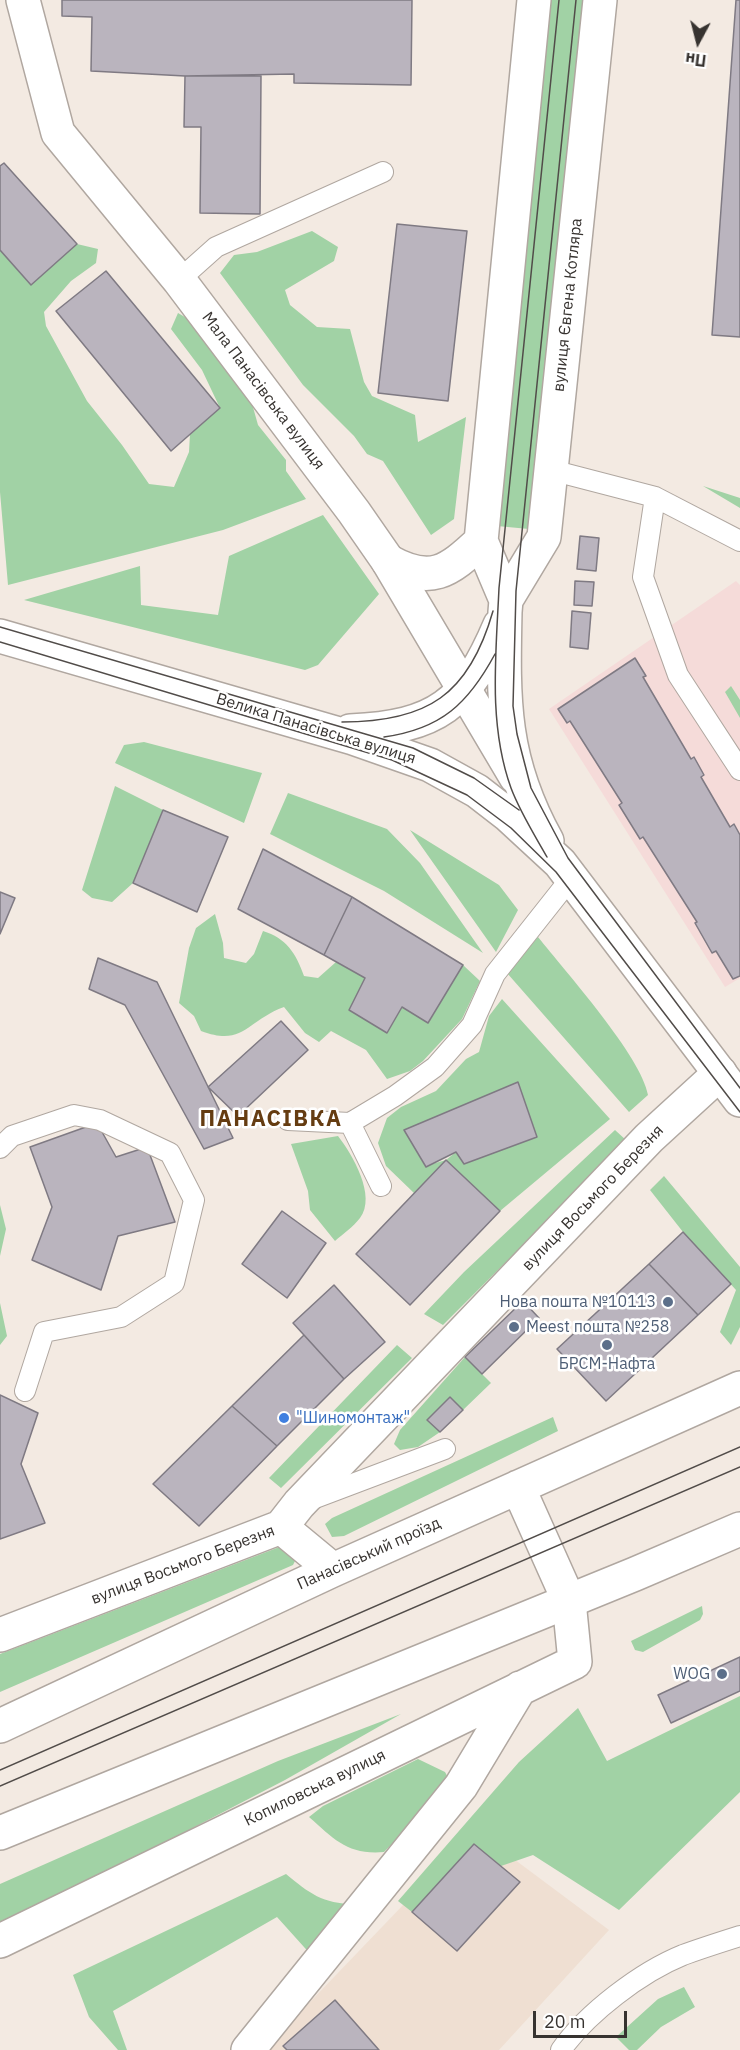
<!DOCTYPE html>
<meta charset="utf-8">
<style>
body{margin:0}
#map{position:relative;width:740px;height:2050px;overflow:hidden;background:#f3eae2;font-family:"IBM Plex Sans",sans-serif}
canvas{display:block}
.north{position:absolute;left:668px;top:12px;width:60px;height:60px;-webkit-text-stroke:4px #fff;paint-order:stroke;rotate:187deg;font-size:16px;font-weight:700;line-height:24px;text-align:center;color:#373330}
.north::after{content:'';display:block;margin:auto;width:21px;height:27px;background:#373330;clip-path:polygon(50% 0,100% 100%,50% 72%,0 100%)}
.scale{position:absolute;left:533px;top:2011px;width:94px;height:27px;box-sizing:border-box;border:3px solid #373330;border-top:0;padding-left:8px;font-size:18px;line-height:21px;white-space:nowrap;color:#373330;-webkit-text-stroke:4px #fff;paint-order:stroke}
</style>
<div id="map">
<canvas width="740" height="2050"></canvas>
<div class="north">Пн</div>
<div class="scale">20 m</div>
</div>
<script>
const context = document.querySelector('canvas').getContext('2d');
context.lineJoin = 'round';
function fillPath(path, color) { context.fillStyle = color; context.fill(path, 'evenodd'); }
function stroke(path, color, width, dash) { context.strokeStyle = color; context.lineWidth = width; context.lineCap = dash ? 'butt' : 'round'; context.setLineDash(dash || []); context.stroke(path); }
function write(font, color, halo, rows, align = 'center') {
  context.font = font + ' "IBM Plex Sans",sans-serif'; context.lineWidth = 5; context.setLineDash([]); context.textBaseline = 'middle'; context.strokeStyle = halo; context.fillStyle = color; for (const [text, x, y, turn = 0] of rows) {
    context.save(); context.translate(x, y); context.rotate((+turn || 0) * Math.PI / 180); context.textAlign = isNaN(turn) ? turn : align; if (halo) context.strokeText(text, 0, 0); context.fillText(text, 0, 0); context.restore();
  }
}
fillPath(new Path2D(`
 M475,1830L609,1930L499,2050H264Z`), '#efdfd2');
fillPath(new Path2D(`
 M736,581L740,585V978L725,987L549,709Z`), '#f5dbd9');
fillPath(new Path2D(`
 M551,0H584L529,529L497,526Z
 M312,231L338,247L334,261L285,290L290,305L317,327L350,329L364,382L372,396L415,415L418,442L466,417L454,519L431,535L383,461L367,454L354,436L303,385L220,273L234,255L257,252Z
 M77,244L98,249L96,263L71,281L44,312L46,326L87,401L122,445L149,484L174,487L189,452L190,434L220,408L202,370L171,329L178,313L195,323L249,393L258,425L286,460V471L306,499L223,530L8,585L0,492V250L31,285Z
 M703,486L740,498V508Z
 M323,515L379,594L318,665L305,670L24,600L140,566L141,605L218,615L229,556Z
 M731,686L740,700V718L725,692Z
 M144,742L262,773L244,823L115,763L124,745Z
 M115,786L163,810L133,883L112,902L92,898L82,890Z
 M288,793L387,829L420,863L483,953L384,891L270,834Z
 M410,830L499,885L518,910L496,952Z
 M215,914L223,943L224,958L246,963L254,954L263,931C286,938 296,953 304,976L318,978L336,962L365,978L349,1010L387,1033L402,1007L429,1022L463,965L480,981L462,1019L423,1061L410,1071L387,1079L366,1050L331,1031L319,1042L305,1033L284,1007C246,1021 244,1047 201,1031L194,1016L179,1003L189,948L196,928Z
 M538,937C565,971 642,1057 648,1095L629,1112L507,973Z
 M502,999L610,1119L500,1211L446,1160L414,1193L386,1166L378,1143L387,1118L401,1107L436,1091L466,1059L479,1052L489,1016ZM518,1082L537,1137L464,1164L456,1152L446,1160L425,1166L404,1130Z
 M615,1130L627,1141L443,1325L424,1314L464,1272Z
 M338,1136C352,1154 377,1196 360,1218C353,1227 343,1234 335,1241L310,1210L308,1191L291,1144Z
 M664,1176L740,1267V1327L731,1345L720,1332L736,1290L683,1232L650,1190Z
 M0,1205L6,1229L0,1256Z
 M0,1303L7,1336L0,1345Z
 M397,1345L412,1358L281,1488L269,1478Z
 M465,1357L491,1383L463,1410L451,1398L428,1420L440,1432L418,1447L400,1450L394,1444L400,1430Z
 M553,1417L558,1431L344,1536L332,1537L325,1524L332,1518Z
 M282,1546L297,1557L293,1565L0,1692V1654Z
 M702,1606L703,1614L700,1620L643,1652L635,1650L631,1641Z
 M740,1696V1792L619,1910L533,1855L501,1866L474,1844L412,1912L398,1901L519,1762L578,1708L607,1761Z
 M401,1714L285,1780L0,1928V1884L278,1761Z
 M418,1759L445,1772L451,1783L384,1852C348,1855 335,1840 309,1817L323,1806Z
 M286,1874C309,1893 323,1904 354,1904L313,1957L277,1917L113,2011L127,2050H118L89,2017L73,1975Z
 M684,1987L695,2007L661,2027L637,2050H629L616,2037L658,1999Z`), '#a1d2a5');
const building = new Path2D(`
 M62,0H412L411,85L294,83V74L185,76L91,71L92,17L62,16Z
 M736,0H740V337L712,335Z
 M185,76H261L260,214L200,213L201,127H184Z
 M4,163L77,244L31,285L0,250V166Z
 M397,224L467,231L448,401L378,393Z
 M106,271L220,408L171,451L56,311Z
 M580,536L599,538L596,571L577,569Z
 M575,581L594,582L592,606L574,605Z
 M572,611L591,613L588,649L570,647Z
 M635,658L646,676L643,677L691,759L694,757L704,775L701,777L730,827L734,824L740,835V976L733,979L716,951L712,953L695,923L697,922L643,837L640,839L619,805L622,803L570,721L567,723L558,709Z
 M163,810L228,837L197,912L133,883Z
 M263,849L352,897L324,955L238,909Z
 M0,892L15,898L0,934Z
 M352,897L463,965L428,1023L402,1007L387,1033L349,1010L365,978L324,955Z
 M98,958L157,982L233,1138L204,1149L125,1005L89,989Z
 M281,1021L308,1050L238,1116L208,1087Z
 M518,1082L537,1137L464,1164L456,1152L426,1167L404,1130Z
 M97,1123L116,1157L147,1147L175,1222L118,1236L101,1290L32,1260L52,1207L30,1147Z
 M446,1160L500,1211L410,1305L356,1254Z
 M282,1211L326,1243L287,1298L242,1264Z
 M683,1232L731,1284L698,1315L649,1264Z
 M649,1264L698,1315L606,1401L557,1349Z
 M334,1285L385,1342L344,1379L293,1323Z
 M523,1301L539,1318L482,1374L465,1357Z
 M304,1335L344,1379L277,1446L232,1406Z
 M0,1395L38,1413L21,1464L45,1523L0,1539Z
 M450,1397L463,1410L440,1432L427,1420Z
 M232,1406L277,1446L199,1526L153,1484Z
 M740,1657V1691L671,1723L658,1695Z
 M474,1844L520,1882L457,1951L412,1912Z
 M335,2000L379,2050H287L283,2046Z`);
fillPath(building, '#bab4be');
stroke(building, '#7f7a83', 1.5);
const lane = new Path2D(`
 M179,280L216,247L383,172
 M551,470L655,497L740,541
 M655,497L643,577L678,675L740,770
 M288,1120L350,1123L381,1186
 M350,1123L395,1096L435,1067L472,1025L495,974L571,878
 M0,1148L12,1136L74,1115L100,1120L170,1153L194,1200L174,1283L121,1317L44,1332L25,1391
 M310,1500L445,1449
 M561,2050C587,2013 641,1972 683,1955C702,1948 721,1942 740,1936`);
const street = new Path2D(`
 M23,0L58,133L179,280L354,512L388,561L516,777
 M0,1635L281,1527L299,1504L649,1138L720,1073
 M0,1941L575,1662L569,1601
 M248,2050L461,1786L520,1688`);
const secondary = new Path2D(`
 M388,561C431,585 448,572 481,541
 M506,600L481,541L534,0
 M0,636L353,738L430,765L477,791L508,815L560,863L740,1100
 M350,731C437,727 466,705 500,625
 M547,841C502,760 503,701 505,612L506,600L544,537L600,0`);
const primary = new Path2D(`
 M518,1487L569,1601
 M281,1527L333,1570
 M0,1726L333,1570L740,1388
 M0,1833L635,1574L740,1529`);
stroke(lane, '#b0a7a0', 22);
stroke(street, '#b0a7a0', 36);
stroke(secondary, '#b0a7a0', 36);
stroke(primary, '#b0a7a0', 36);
stroke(lane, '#fff', 20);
stroke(street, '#fff', 33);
stroke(secondary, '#fff', 33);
stroke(primary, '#fff', 33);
stroke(new Path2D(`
 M576,0L516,591L513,706L517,734L531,788L568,858L740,1088
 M0,627L413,748L474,778L519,810
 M0,642L392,760L467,795L511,828L556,872L740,1112
 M342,722C427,722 469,695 493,611
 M384,737C441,729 468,704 495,654
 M547,857C534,834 520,812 511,788C488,724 496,655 499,588L559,0
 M0,1770L740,1447
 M0,1786L740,1467`), '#514c49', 1.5);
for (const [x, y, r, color] of [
 [668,1302,6,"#5c6f8a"],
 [514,1327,6,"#5c6f8a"],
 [607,1345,6,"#5c6f8a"],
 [284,1418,6,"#3f7fe0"],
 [722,1674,6,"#5c6f8a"]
]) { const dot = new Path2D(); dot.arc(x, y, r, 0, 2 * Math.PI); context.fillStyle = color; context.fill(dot); stroke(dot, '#fff', 2); }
write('16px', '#373330', '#fff', [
 ["вулиця Євгена Котляра",568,305,-84],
 ["Мала Панасівська вулиця",263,391,53],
 ["Велика Панасівська вулиця",316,729,17],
 ["вулиця Восьмого Березня",593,1198,-46],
 ["Панасівський проїзд",369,1554,-24],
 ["вулиця Восьмого Березня",183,1565,-21],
 ["Копиловська вулиця",315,1788,-26]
]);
write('16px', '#4e5e75', '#fff', [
 ["Нова пошта №10113",656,1302],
 ["Meest пошта №258",526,1327,"left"],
 ["БРСМ-Нафта",607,1364,"center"],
 ["WOG",710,1674]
], 'right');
write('16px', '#366cbe', '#fff', [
 ["\"Шиномонтаж\"",296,1418]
], 'left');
context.letterSpacing = '1.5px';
write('bold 22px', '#653c11', '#fff', [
 ["ПАНАСІВКА",271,1120]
]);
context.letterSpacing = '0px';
</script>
